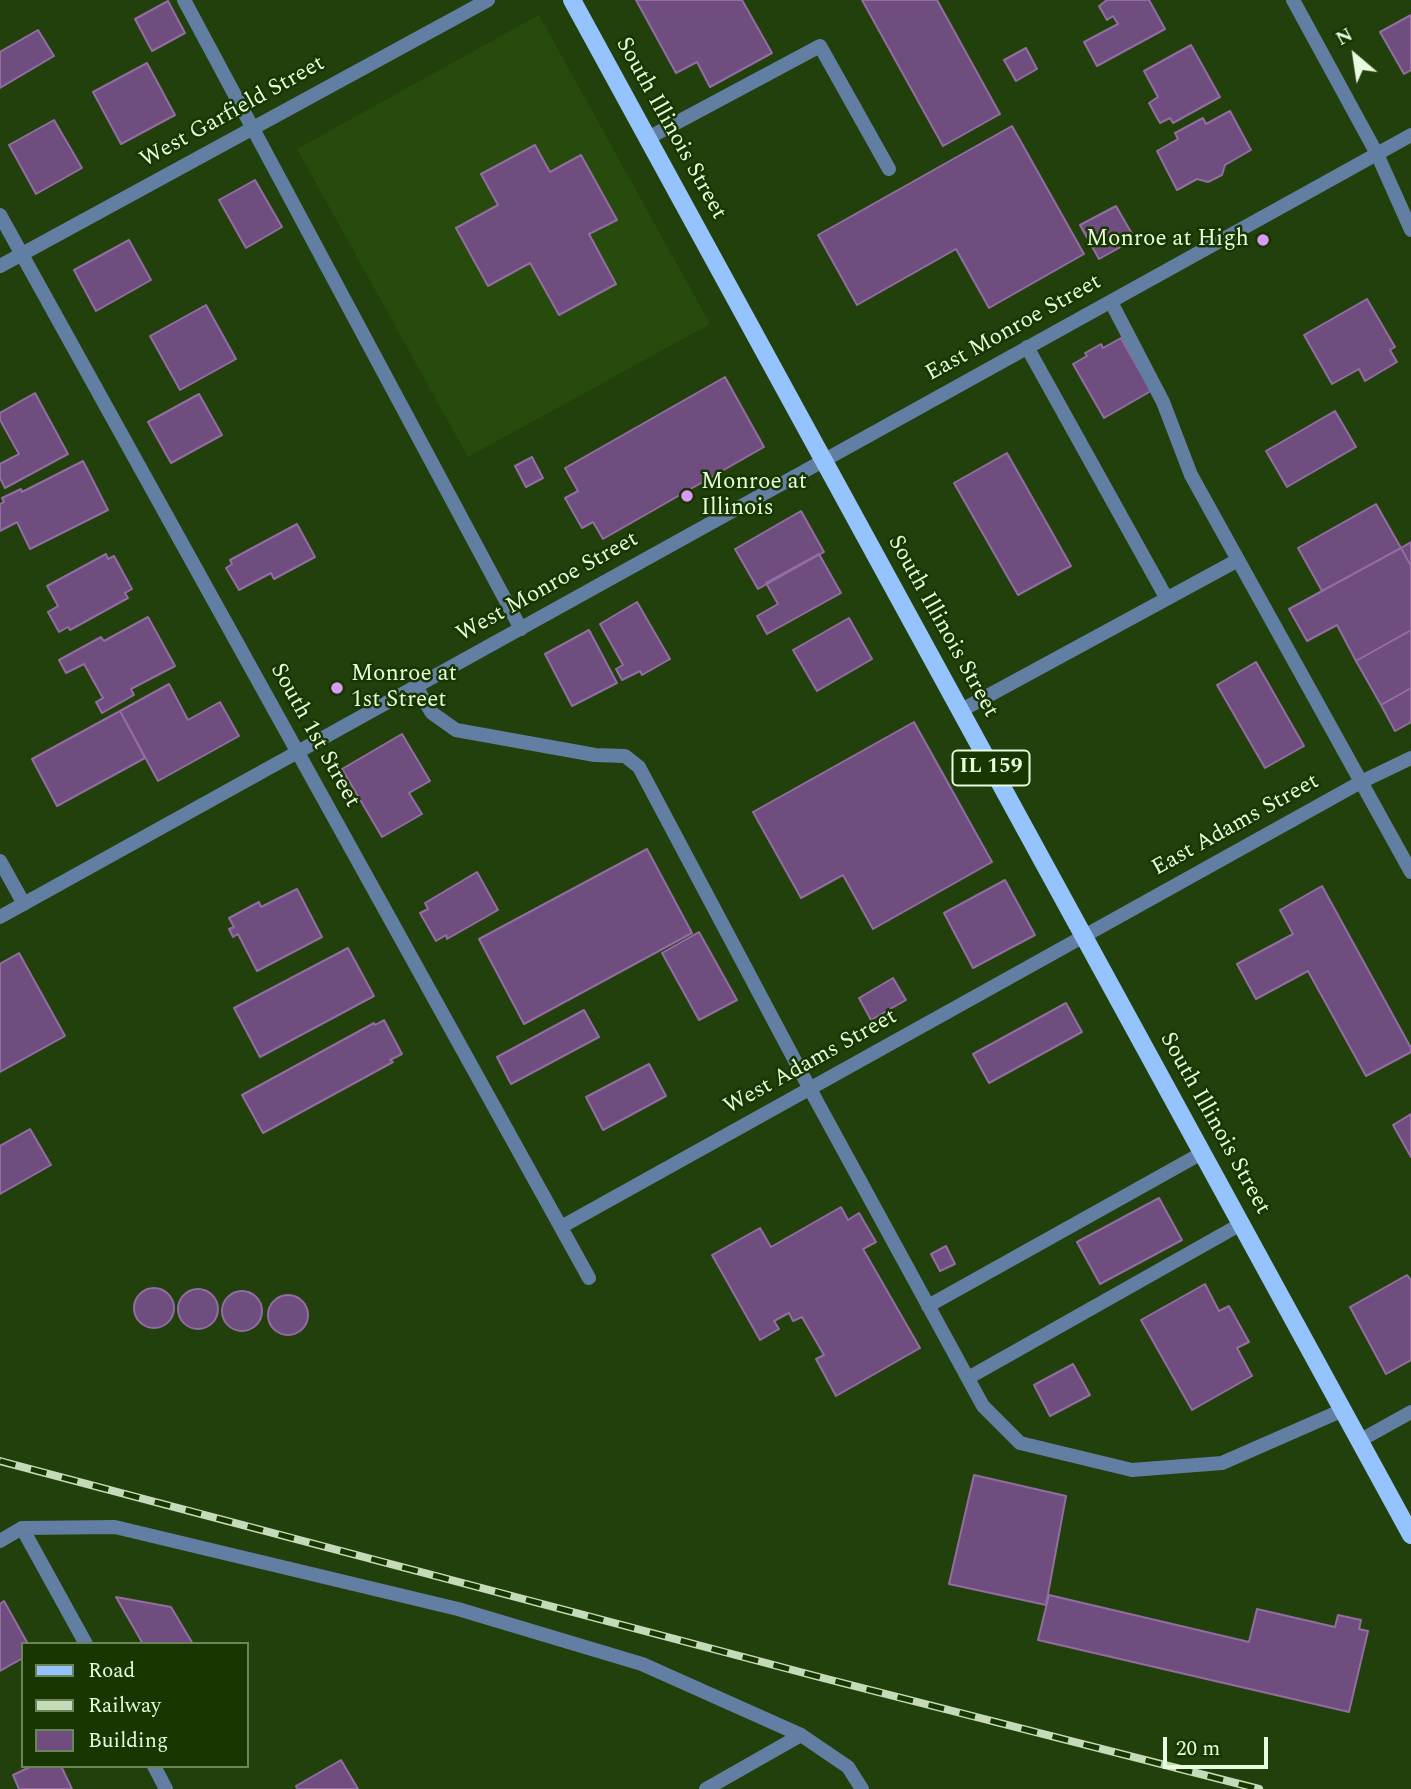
<!DOCTYPE html>
<style>
body{margin:0}
#map{position:relative;width:1411px;height:1789px;overflow:hidden;background:#21400b;font-family:Spectral,serif}
canvas{display:block}
.legend{position:absolute;left:21px;top:1642px;width:228px;height:126px;box-sizing:border-box;background:#173600;border:2px solid #6b8559;margin:0;padding:9px 12px;list-style:none;font-size:21px;color:#e8fcde}
.legend li{display:flex;align-items:center;gap:14px;height:35px}
.legend b{width:35px;border:2px solid #6b8559}
.north{position:absolute;left:1320px;top:21px;width:70px;height:70px;-webkit-text-stroke:5px #173600;paint-order:stroke;rotate:331deg;font-size:19px;font-weight:700;line-height:28px;text-align:center;color:#e8fcde}
.north::after{content:'';display:block;margin:auto;width:24px;height:32px;background:#e8fcde;clip-path:polygon(50% 0,100% 100%,50% 72%,0 100%)}
.scale{position:absolute;left:1163px;top:1737px;width:105px;height:32px;box-sizing:border-box;border:4px solid #e8fcde;border-top:0;padding-left:9px;font-size:21px;line-height:24px;white-space:nowrap;color:#e8fcde;-webkit-text-stroke:5px #173600;paint-order:stroke}
</style>
<div id="map">
<canvas width="1411" height="1789"></canvas>
<ul class="legend">
<li><b style="height:9px;background:#95c3fe"></b>Road</li>
<li><b style="height:9px;background:#c4dab8"></b>Railway</li>
<li><b style="height:19px;background:#704d7f"></b>Building</li>
</ul>
<div class="north">N</div>
<div class="scale">20 m</div>
</div>
<script>
const context = document.querySelector('canvas').getContext('2d');
context.lineJoin = 'round';
function fillPath(path, color) { context.fillStyle = color; context.fill(path, 'evenodd'); }
function stroke(path, color, width, dash) { context.strokeStyle = color; context.lineWidth = width; context.lineCap = dash ? 'butt' : 'round'; context.setLineDash(dash || []); context.stroke(path); }
function write(font, color, halo, rows, align = 'center') {
  context.font = font + ' Spectral,serif'; context.lineWidth = 5; context.setLineDash([]); context.textBaseline = 'middle'; context.strokeStyle = halo; context.fillStyle = color; for (const [text, x, y, turn = 0] of rows) {
    context.save(); context.translate(x, y); context.rotate((+turn || 0) * Math.PI / 180); context.textAlign = isNaN(turn) ? turn : align; if (halo) context.strokeText(text, 0, 0); context.fillText(text, 0, 0); context.restore();
  }
}
fillPath(new Path2D(`
 M539,15L710,324L468,457L297,149Z`), '#274b0d');
const building = new Path2D(`
 M636,0H742L772,53L710,87L697,62L676,73Z
 M862,0H937L1000,114L943,146Z
 M1107,0H1149L1165,29L1097,66L1084,42L1118,24L1113,16L1107,20L1099,6Z
 M168,1L185,33L152,51L135,19Z
 M1411,15V70L1404,74L1380,32Z
 M38,30L54,56L0,88V52Z
 M1191,45L1220,97L1173,123L1170,118L1160,123L1149,103L1158,97L1144,71Z
 M1026,48L1037,69L1016,81L1004,60Z
 M147,63L175,115L121,144L93,92Z
 M1230,111L1251,150L1225,165L1222,175L1208,182L1197,179L1177,190L1157,151L1178,139L1175,133L1203,118L1206,124Z
 M54,120L82,168L36,194L9,145Z
 M1012,126L1084,254L989,308L956,249L857,305L818,235Z
 M535,145L550,172L581,155L617,220L589,234L616,284L559,315L530,263L488,286L456,228L498,205L481,174Z
 M255,180L282,227L246,248L219,200Z
 M1116,206L1135,239L1099,259L1080,225Z
 M129,240L151,280L96,311L74,270Z
 M1367,299L1395,347L1390,350L1397,362L1365,381L1359,369L1332,384L1304,335Z
 M206,305L236,359L180,390L150,336Z
 M1121,338L1151,391L1104,418L1073,364L1087,356L1085,353L1101,344L1103,348Z
 M725,377L764,447L603,539L593,522L582,528L565,498L578,491L565,468Z
 M35,393L68,454L5,488L0,478V464L19,454L0,420V413Z
 M199,394L222,435L171,463L148,422Z
 M1335,411L1356,447L1287,487L1266,451Z
 M1007,453L1071,566L1018,595L954,483Z
 M532,457L543,478L526,487L515,466Z
 M83,461L108,510L30,549L17,522L0,531V504L4,502L2,498L21,489L22,492Z
 M1376,504L1401,548L1322,591L1298,548Z
 M801,511L824,552L758,589L735,549Z
 M297,524L315,557L274,579L271,573L239,590L226,568L232,564L230,560Z
 M1411,542V566L1401,548Z
 M1401,548L1411,566V630L1356,661L1337,625L1307,641L1289,609Z
 M106,554L108,559L114,556L132,589L125,593L128,598L70,630L68,627L59,632L48,612L58,606L47,586Z
 M819,554L841,593L767,634L757,616L778,604L766,583Z
 M637,602L670,659L642,675L640,671L622,680L616,669L623,665L600,624Z
 M148,617L175,666L131,689L134,695L102,713L96,702L103,698L84,664L66,673L59,660L101,637L104,641Z
 M849,618L872,659L817,691L793,650Z
 M589,630L617,683L572,706L545,654Z
 M1411,630V688L1381,705L1356,661Z
 M1256,662L1304,746L1265,768L1217,685Z
 M169,684L188,720L220,702L239,736L158,781L120,711Z
 M1411,688V722L1395,731L1381,705Z
 M120,711L145,758L57,806L32,759Z
 M914,722L992,862L873,929L843,875L801,898L753,812Z
 M402,734L430,781L409,793L422,814L382,837L342,769Z
 M647,849L692,933L524,1024L479,939Z
 M477,872L498,910L447,939L446,935L436,941L420,913L428,909L425,903Z
 M1005,880L1035,935L973,968L944,913Z
 M1322,886L1411,1048V1052L1366,1076L1308,971L1256,999L1237,964L1293,934L1280,910Z
 M297,889L322,937L257,971L238,934L233,937L229,929L234,927L229,918L259,902L261,907Z
 M699,932L737,1000L699,1020L662,953Z
 M348,948L374,996L260,1057L234,1008Z
 M19,953L65,1036L0,1072V964Z
 M893,978L906,1000L871,1020L859,998Z
 M1066,1003L1082,1032L989,1083L973,1054Z
 M584,1010L599,1037L511,1084L497,1057Z
 M384,1020L402,1054L390,1060L393,1062L263,1133L242,1095L374,1023L375,1025Z
 M649,1064L666,1096L603,1130L586,1097Z
 M1411,1114V1157L1393,1125Z
 M30,1129L51,1165L0,1194V1146Z
 M1159,1198L1182,1240L1100,1284L1077,1242Z
 M841,1207L848,1220L859,1213L876,1242L863,1249L920,1348L836,1396L816,1359L824,1355L802,1317L793,1321L789,1313L774,1321L779,1329L760,1340L712,1255L760,1228L771,1247Z
 M946,1246L955,1264L940,1271L931,1254Z
 M1407,1275L1411,1280V1360L1386,1374L1350,1307Z
 M1205,1284L1219,1311L1229,1306L1249,1342L1237,1348L1252,1376L1192,1410L1141,1320Z
 M134 1308a20 20 0 1 1 40 0a20 20 0 1 1-40 0Z
 M178 1309a20 20 0 1 1 40 0a20 20 0 1 1-40 0Z
 M222 1311a20 20 0 1 1 40 0a20 20 0 1 1-40 0Z
 M268 1315a20 20 0 1 1 40 0a20 20 0 1 1-40 0Z
 M1073,1364L1090,1395L1050,1416L1034,1385Z
 M974,1475L1066,1496L1046,1605L949,1584Z
 M1049,1595L1249,1642L1257,1609L1335,1627L1338,1615L1361,1620L1359,1629L1368,1631L1349,1712L1038,1640Z
 M116,1597L171,1607L193,1644H143Z
 M4,1601L28,1644H23V1658L0,1671V1604Z
 M341,1760L358,1789H297L296,1786Z
 M32,1766H61L72,1789H19L13,1775Z`);
fillPath(building, '#704d7f');
stroke(building, '#916da1', 2);
stroke(new Path2D(`
 M184,0L521,629
 M648,138L820,46L889,169
 M1111,302L1163,402L1191,475L1411,872
 M1027,347L1167,599
 M416,687L432,713L456,730L595,755L625,756L639,767L810,1089L983,1406L1020,1443L1132,1470L1222,1463L1343,1410
 M960,711L1238,560
 M0,861L24,904
 M928,1306L1202,1153
 M968,1378L1241,1224
 M706,1789L801,1735`), '#627ea2', 14);
stroke(new Path2D(`
 M1293,0L1377,154L1411,230
 M0,215L589,1278
 M0,266L488,0
 M0,917L1411,135
 M561,1227L1361,782L1411,758
 M1359,1441L1411,1412
 M22,1528L86,1644
 M0,1541L22,1528L115,1527L458,1609L642,1664L801,1735L848,1767L862,1789
 M154,1766L166,1789`), '#627ea2', 14);
stroke(new Path2D(`
 M572,0L1411,1535`), '#95c3fe', 18);
const rail = new Path2D(`
 M0,1461L823,1678L1259,1789`);
stroke(rail, '#c4dab8', 8);
stroke(rail, '#173600', 5, [16]);
for (const [x, y, r, color] of [
 [1263,240,7,"#da9af6"],
 [687,496,7,"#da9af6"],
 [337,688,7,"#da9af6"]
]) { const dot = new Path2D(); dot.arc(x, y, r, 0, 2 * Math.PI); context.fillStyle = color; context.fill(dot); stroke(dot, '#173600', 2.5); }
for (const [x, y, w] of [
 [991,768,77]
]) { const box = new Path2D(); box.roundRect(x - w / 2, y - 17.5, w, 35, 5); context.fillStyle = '#173600'; context.fill(box); stroke(box, '#e8fcde', 2); }
write('bold 21px', '#e8fcde', null, [
 ["IL 159",991,768]
]);
write('23px', '#e8fcde', '#173600', [
 ["West Garfield Street",233,113,-29],
 ["South Illinois Street",670,129,61],
 ["East Monroe Street",1014,329,-29],
 ["West Monroe Street",548,588,-29],
 ["South Illinois Street",942,627,61],
 ["South 1st Street",314,736,61],
 ["East Adams Street",1236,826,-29],
 ["West Adams Street",811,1063,-29],
 ["South Illinois Street",1214,1124,61]
]);
write('23px', '#e8fcde', '#173600', [
 ["Monroe at High",1249,240,"right"],
 ["Monroe at",701,483],
 ["Illinois",701,509],
 ["Monroe at",351,675],
 ["1st Street",351,701]
], 'left');
</script>
